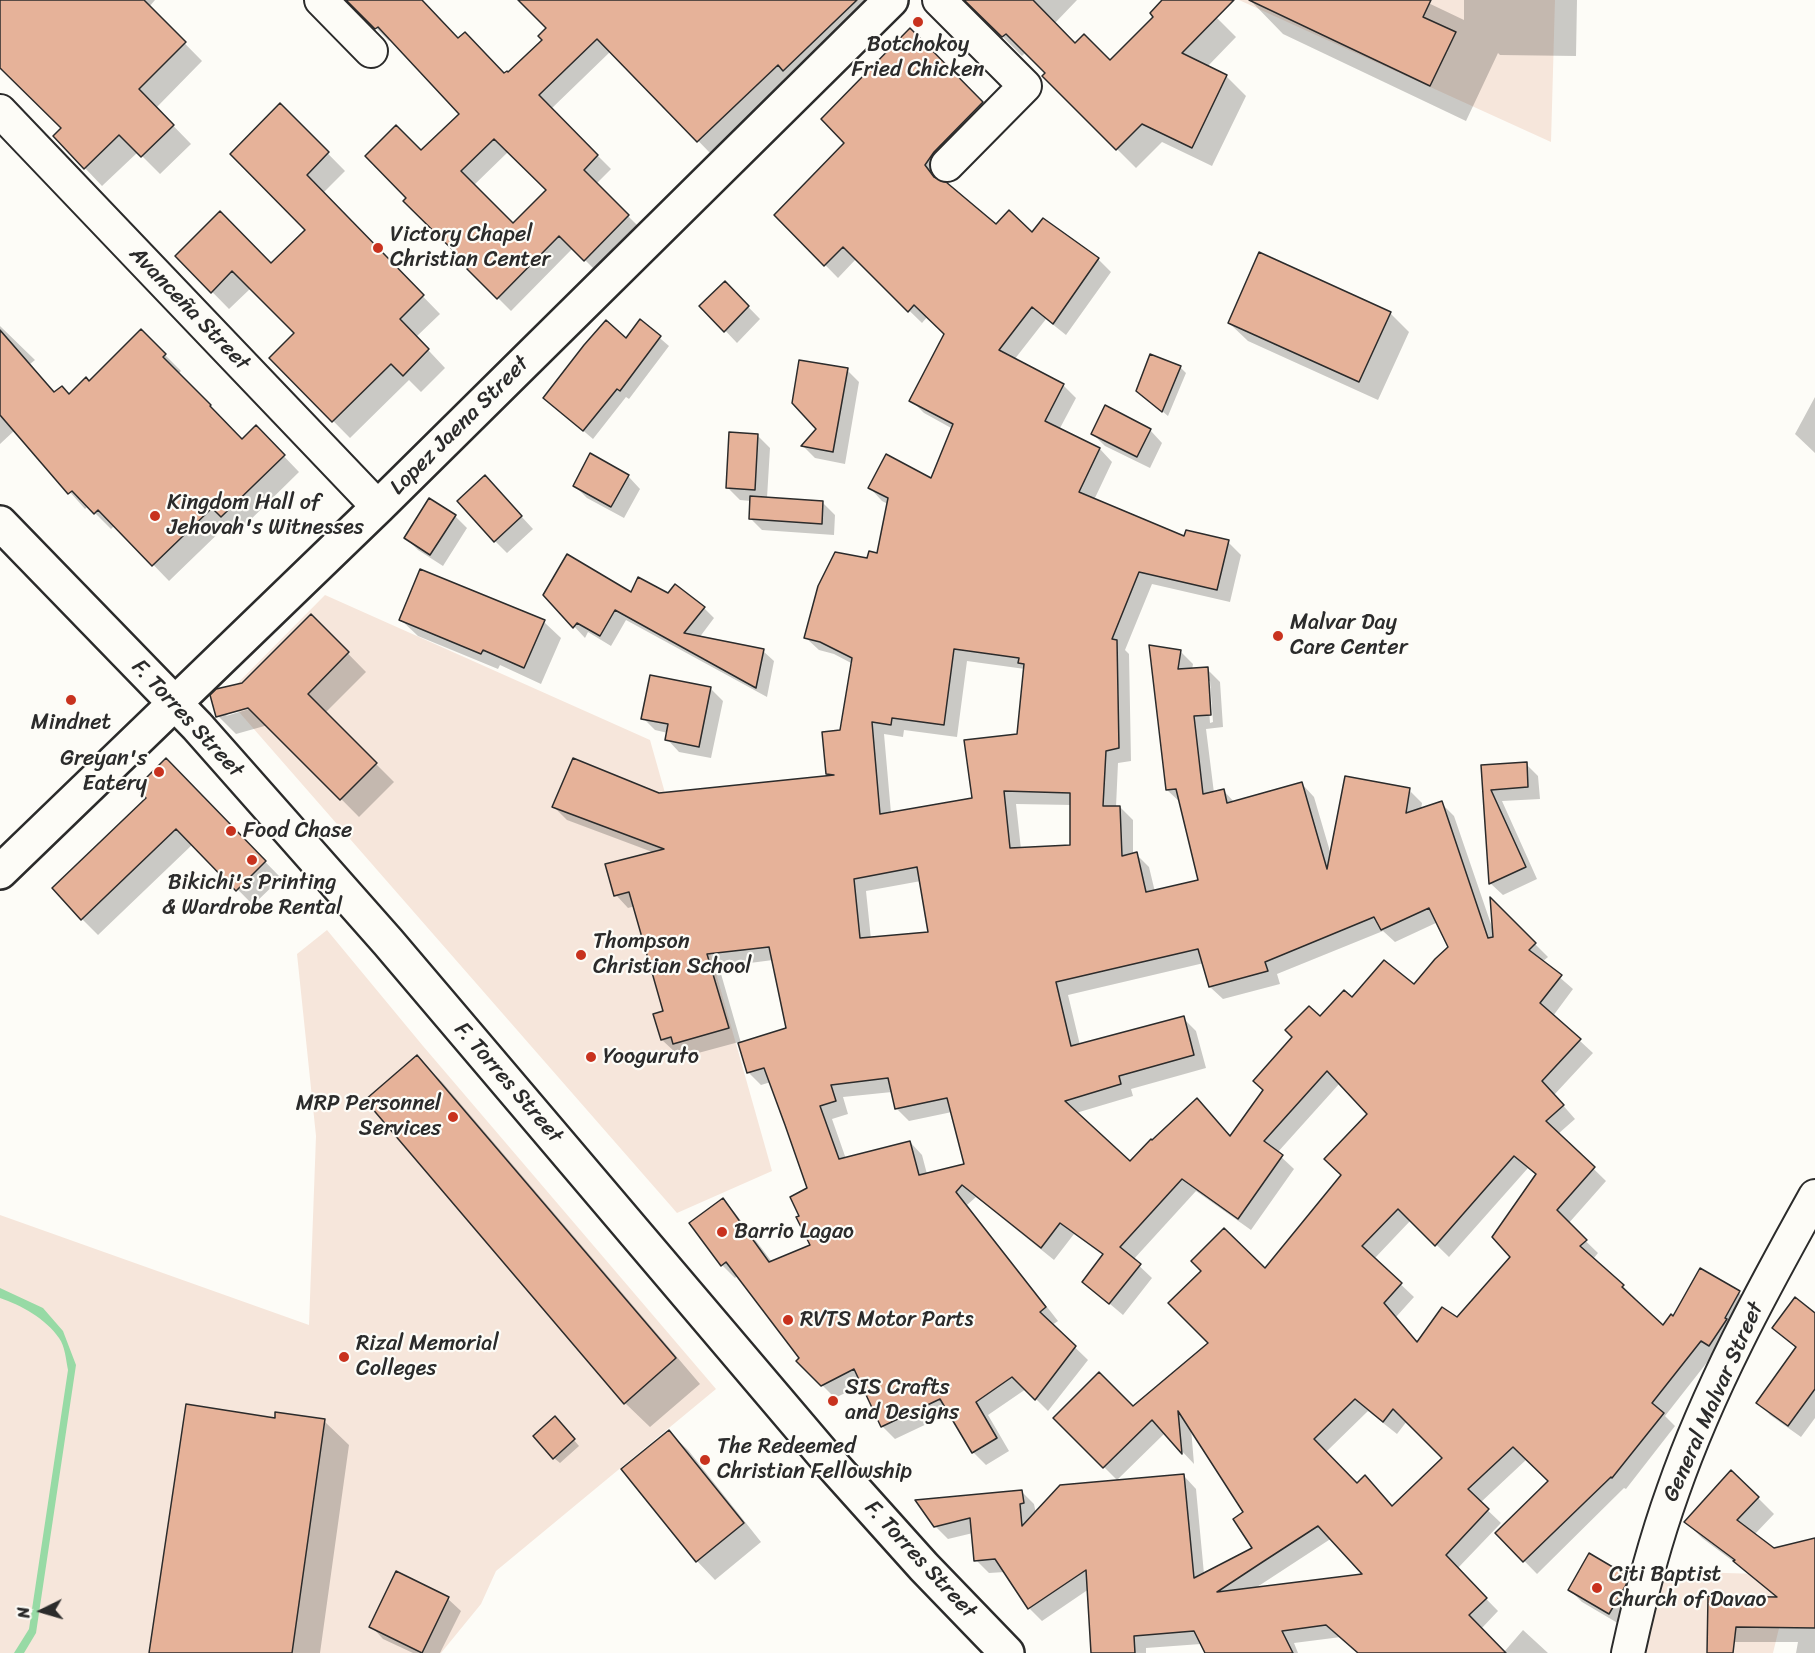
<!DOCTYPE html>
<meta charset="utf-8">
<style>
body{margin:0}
#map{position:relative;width:1815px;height:1653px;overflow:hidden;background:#fdfcf7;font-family:Sriracha,sans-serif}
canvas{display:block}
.north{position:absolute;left:12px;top:1581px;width:60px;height:60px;-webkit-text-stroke:4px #fdfcf7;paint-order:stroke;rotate:265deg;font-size:16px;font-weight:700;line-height:24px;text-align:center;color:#2b2b2b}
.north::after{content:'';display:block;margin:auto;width:21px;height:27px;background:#2b2b2b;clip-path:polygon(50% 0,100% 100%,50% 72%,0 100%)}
</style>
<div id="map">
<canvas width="1815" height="1653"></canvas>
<div class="north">N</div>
</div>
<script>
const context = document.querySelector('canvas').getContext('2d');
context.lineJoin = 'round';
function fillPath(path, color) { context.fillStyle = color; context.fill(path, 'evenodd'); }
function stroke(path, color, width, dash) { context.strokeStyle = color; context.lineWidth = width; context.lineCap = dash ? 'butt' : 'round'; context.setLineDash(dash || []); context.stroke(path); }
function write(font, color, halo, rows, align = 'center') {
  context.font = font + ' Sriracha,sans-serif'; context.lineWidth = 4.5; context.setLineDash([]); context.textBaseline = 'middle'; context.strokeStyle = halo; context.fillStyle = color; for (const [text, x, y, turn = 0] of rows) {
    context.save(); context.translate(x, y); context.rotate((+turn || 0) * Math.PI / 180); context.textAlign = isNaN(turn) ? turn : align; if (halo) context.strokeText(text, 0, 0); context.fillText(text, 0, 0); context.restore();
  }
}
fillPath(new Path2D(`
 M1239,0H1555L1551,142Z
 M325,595L650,740L772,1171L677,1213L225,696Z
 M327,930L423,1046L716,1389L496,1571L481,1604L441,1653H0V1215L309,1325L316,1136L297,954Z
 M1660,1571L1792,1575L1773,1653H1646Z`), '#f6e6db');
fillPath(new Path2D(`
 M0,1288L43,1308L63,1331L76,1365L36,1633L24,1653H14L29,1629L68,1370C66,1360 65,1346 59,1338C46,1319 21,1305 0,1298Z`), '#97daa5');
fillPath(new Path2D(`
 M0,0H155L149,7L202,61L156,108L191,144L160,174L138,152L102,186L85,168L63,128L0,65Z
 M348,0H420L459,40L505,75L508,74L544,40L548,28L521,0H883L792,77L711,154L611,51L551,109L611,169L596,184L641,229L598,273L573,248L511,311L469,269L471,267L421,152L461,114L391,39L389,41ZM509,151L548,190L513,225L473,186Z
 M966,0H1077L1054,24L1075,45L1110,62L1155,17L1165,0H1199L1236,37L1207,67L1227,77L1246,96L1212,166L1162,142L1136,168L1044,76L1047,73L1026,52L1022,56Z
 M1250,0H1422L1464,20V0H1577L1576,56L1500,55L1498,53L1466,121L1283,34Z
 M910,30L995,116L947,165L937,179L996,226L1033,234L1043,220L1098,259L1111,272L1066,335L1046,319L1014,360L1063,385L1076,398L1059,430L1100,449L1112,462L1094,500L1185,538L1228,542L1241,555L1230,602L1152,584L1125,650L1129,654L1131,761L1118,763L1116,807H1120L1133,820V855L1136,854L1149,867L1155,892L1199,881L1181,803L1167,790L1151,647L1180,651L1193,664L1192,670L1207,669L1220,682L1223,727L1206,729L1214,793L1223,790L1235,803L1302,784L1314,797L1331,855L1409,790L1422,803L1421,810L1441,803L1454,816L1493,930L1492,901L1548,957L1542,962L1573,989L1553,1016L1593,1053L1554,1095L1575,1119L1558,1134L1606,1181L1568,1224L1598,1253L1593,1259L1623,1286L1636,1299L1634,1301L1663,1328L1674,1318L1739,1293L1752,1305L1665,1416L1675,1426L1626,1489L1624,1488L1537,1574L1497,1533L1550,1481L1527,1459L1480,1503L1501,1523L1457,1569L1498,1611L1481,1629L1504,1652L1523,1630L1548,1653H1358L1341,1637L1294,1643L1298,1653H1207L1201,1644L1146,1648V1653H1093L1089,1589L1042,1621L1029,1608L1005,1572L989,1573L976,1560L973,1533L948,1539L935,1526L1021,1491L1034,1504L1036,1514L1184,1476L1196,1489L1204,1574L1254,1549L1245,1513L1191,1428L1194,1464L1165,1433L1117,1480L1055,1418L1133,1408L1210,1343L1265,1270L1343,1175L1369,1114L1340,1083L1277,1153L1294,1169L1251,1230L1196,1191L1133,1260L1152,1278L1123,1315L1084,1282L1104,1256L1074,1234L1054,1260L976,1197L967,1205L1058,1321L1052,1325L1088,1360L1048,1411L1026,1389L988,1415L1009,1451L986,1465L973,1452L950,1413L895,1439L882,1426L863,1384L835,1398L798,1361L801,1358L738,1275L735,1278L722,1265L723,1200L735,1213L772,1262L812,1246L801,1217L809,1189L771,1082L761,1085L748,1072L739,1042L687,1056L682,1051L675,1052L662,1040L665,1012L635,906L628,908L616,895L655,853L567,820L554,807L832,777L827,773L841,732L853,664L834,654L819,650L806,638L868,560L878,555L888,504L882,501L870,488L931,480L953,429L924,413L911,400L946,334L928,316L922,323L856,259L838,278L776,215L847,143ZM967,661L1025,669L1019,735L973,800L891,813L884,734L903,737L904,730L957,737ZM1207,681H1210L1213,722L1210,723ZM1016,804L1072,805V847L1021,849ZM921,881L930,934L871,939L866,891ZM1438,922L1450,947L1414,986L1352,1000L1320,1018L1231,1137L1130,1163L1076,1113L1133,1096L1131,1089L1206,1068L1196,1031L1183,1018L1080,1045L1068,995L1204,963L1210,987L1223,999L1280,984L1277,974L1383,931L1395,942ZM773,960L788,1029L741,1043L719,967ZM892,1092L896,1108L909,1121L952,1112L965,1165L927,1174L922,1155L910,1142L846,1159L832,1119L848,1114L843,1097ZM1528,1168L1537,1176L1512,1257L1457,1319L1418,1343L1396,1317L1414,1297L1374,1259L1411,1220L1449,1257ZM1368,1411L1397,1434L1407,1421L1444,1458L1393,1507L1378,1490L1357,1485L1326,1452ZM1332,1538L1365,1575L1254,1589Z
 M280,105L345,171L323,193L440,314L416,337L445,368L421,392L409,380L350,438L271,358L296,333L251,288L229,309L177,256L272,265L307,230Z
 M725,283L760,319L737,343L702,306Z
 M1390,313L1409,332L1378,400L1248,341L1229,323Z
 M640,321L669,346L629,399L626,397L593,439L545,398L626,341Z
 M0,326L35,360L30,364L55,393L69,395L89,383L141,331L181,371L178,374L226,422L225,423L242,440L256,427L299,472L238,532L229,523L169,581L115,525L111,529L88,506L85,509L15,430L0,444Z
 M1180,367L1186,373L1168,416L1144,396Z
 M847,370L859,382L845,464L815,458L803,446L818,429Z
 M1815,397V453L1795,434Z
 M1150,430L1162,443L1150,468L1105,446L1093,434Z
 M757,435L770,448L767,498L823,503L835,515L834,535L762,530L750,518L751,501L740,500L728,488Z
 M628,476L640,489L624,518L587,498L575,486Z
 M497,490L533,529L507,553L495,541Z
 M455,516L467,528L443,566L418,550L406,538Z
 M631,594L668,595L704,608L714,618L699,638L763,651L774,661L767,697L626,620L611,646L588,632L585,638L545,595Z
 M311,616L366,672L325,713L394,782L359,817L268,725L236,734L218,716L243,684ZM255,704L256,707L226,716L230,712Z
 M401,620L544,622L561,638L541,684L500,665L498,669L418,636Z
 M711,689L723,701L711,758L679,752L667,739L668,733L655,730L643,718Z
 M166,760L281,878L253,905L193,844L98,935L82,919L148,798Z
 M1526,764L1538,776L1540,799L1502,801L1537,879L1503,895L1490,883L1483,766Z
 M417,1057L442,1082L700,1384L650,1427L625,1403Z
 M1815,1315V1418L1801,1437L1770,1415L1758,1402L1797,1349L1774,1328Z
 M276,1420L324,1421L349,1445L320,1653H150Z
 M560,1424L579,1446L560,1463L554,1458Z
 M669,1432L688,1450L761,1542L715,1580L697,1561Z
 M1758,1498L1774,1514L1754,1535L1773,1549L1815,1539V1653H1796L1798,1642H1725L1709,1626L1777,1598L1741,1567L1702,1538L1686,1522Z
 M397,1573L448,1599L461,1611L440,1653H413L383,1639L371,1626Z
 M1627,1577L1640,1589L1621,1625L1582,1602L1570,1590Z`), '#0003');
const building = new Path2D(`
 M0,0H144L186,42L139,89L174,125L141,157L119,135L84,169L53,136L61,128L0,68Z
 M346,0H422L458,38L465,32L504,73L507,71L508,72L542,40L538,36L546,28L518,0H857L783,71L778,65L697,142L597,39L539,95L598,155L584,170L629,215L584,261L559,236L497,299L467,269L469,266L403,201L406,198L365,156L396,125L421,150L459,114L378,27L375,29ZM494,139L546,190L513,223L461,171Z
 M964,0H1033L1075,43L1084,34L1110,60L1153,17L1150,13L1162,0H1234L1182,53L1227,75L1192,148L1142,124L1116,150L1042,76L1045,73L1006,34L1002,37Z
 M1249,0H1431L1423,17L1456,32L1430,86Z
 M910,28L983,102L934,152L925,165L934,177L946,182L996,224L1009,210L1032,232L1043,218L1099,258L1053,324L1032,307L999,350L1064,384L1045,421L1100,448L1079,492L1184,536L1186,530L1229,540L1217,590L1139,572L1112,639L1117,640L1119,748L1106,751L1103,806H1120L1122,856L1137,852L1146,892L1198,880L1176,789L1166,790L1149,645L1181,650L1178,669L1208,667L1211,715L1194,716L1203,794L1224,789L1227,803L1302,782L1327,869L1345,776L1410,788L1406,813L1442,801L1488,938L1493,937L1490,897L1536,943L1529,950L1562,975L1540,1003L1581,1039L1542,1081L1564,1105L1546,1121L1595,1167L1557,1210L1587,1240L1580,1246L1624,1285L1622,1287L1663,1325L1671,1314L1673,1316L1700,1268L1740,1291L1725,1318L1727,1319L1709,1346L1701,1341L1652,1403L1664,1413L1612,1478L1611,1477L1523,1562L1495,1533L1548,1481L1513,1447L1468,1489L1489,1509L1446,1555L1487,1598L1469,1615L1506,1653H1358L1326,1625L1282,1631L1293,1653H1205L1194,1631L1134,1636L1135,1653H1091L1086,1570L1028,1609L995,1559L974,1561L970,1518L934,1527L915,1500L1022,1490L1024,1503L1020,1504L1022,1526L1060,1485L1184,1474L1194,1578L1252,1548L1233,1519L1243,1512L1178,1411L1182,1454L1152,1420L1103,1468L1053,1418L1099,1372L1133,1406L1208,1343L1168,1303L1201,1271L1191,1261L1224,1228L1265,1268L1341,1175L1324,1159L1367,1114L1327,1071L1264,1141L1283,1155L1238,1219L1182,1179L1120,1247L1141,1264L1109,1304L1082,1282L1103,1254L1060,1223L1041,1248L962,1185L956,1192L1046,1307L1040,1312L1076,1346L1035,1400L1012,1377L976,1402L997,1438L972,1453L940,1399L881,1427L854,1369L821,1386L796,1361L799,1358L726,1262L721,1266L689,1223L723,1198L769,1262L810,1245L796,1217L799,1216L790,1197L807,1188L785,1125L764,1068L747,1073L738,1043L786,1028L769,947L707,954L729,1028L673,1044L671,1037L661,1040L653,1014L663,1011L629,892L614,896L605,864L664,849L552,807L573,758L659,793L834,775L826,774L822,732L840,730L852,658L820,642L804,638L818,586L835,552L867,558L869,551L877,553L888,498L868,488L886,454L931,478L953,424L909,401L944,334L914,305L908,312L843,247L824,266L774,215L844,143L821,119ZM954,649L1019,658L1018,663L1024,664L1017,734L964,740L972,798L880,814L872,722L891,725L892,718L944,725ZM1004,791L1070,793V845L1010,848ZM917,867L928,932L860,938L854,879ZM1429,908L1448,947L1435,959L1414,984L1384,960L1352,997L1344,990L1320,1016L1309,1006L1285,1030L1292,1037L1253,1081L1263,1090L1230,1136L1197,1098L1152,1140L1151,1139L1130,1161L1065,1101L1121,1084L1119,1076L1194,1055L1184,1016L1071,1046L1056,982L1198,949L1209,987L1268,971L1265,962L1374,917L1381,930ZM888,1078L895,1109L947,1098L964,1164L919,1175L910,1141L839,1159L820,1106L836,1101L831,1085ZM1514,1156L1536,1174L1492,1237L1510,1257L1457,1317L1442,1307L1417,1342L1384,1303L1402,1283L1362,1246L1398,1209L1435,1246ZM1355,1399L1383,1422L1393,1409L1442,1458L1392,1506L1365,1475L1357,1483L1314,1439ZM1318,1526L1362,1574L1217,1592L1261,1563Z
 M280,103L329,152L307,175L424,295L400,319L429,349L403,376L391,364L332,422L269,358L294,333L232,271L211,293L175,256L220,211L271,263L305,230L230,154Z
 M1259,252L1391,312L1359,382L1228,323Z
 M725,281L749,306L724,332L699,306Z
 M640,319L661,336L620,391L617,389L583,431L543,398L584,345L606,320L626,338Z
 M141,329L166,354L163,357L211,405L210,406L242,439L256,425L285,455L221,517L212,508L152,566L98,510L94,514L72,491L68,494L0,415V330L54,392L62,386L69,394L86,377L89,381Z
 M1150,354L1181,366L1162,412L1136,391Z
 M799,360L848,368L833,452L801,446L816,429L792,403Z
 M1105,405L1151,429L1137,457L1091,434Z
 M729,432L758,434L755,490L726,488Z
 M590,453L629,475L611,507L573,486Z
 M485,475L522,516L494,542L457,501Z
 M750,496L823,501L822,524L749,519Z
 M429,498L456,515L430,555L404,538Z
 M567,554L631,592L638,577L668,593L675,584L705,607L684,633L764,649L756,688L615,610L600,636L577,623L573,628L543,595Z
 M420,569L545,620L524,668L483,650L481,654L399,620Z
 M311,614L349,652L308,694L377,763L340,800L248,708L216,717L210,695L216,689L242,683Z
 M650,675L711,687L699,747L665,740L668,724L641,719Z
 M166,758L266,861L236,891L176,829L81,920L52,888L146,798L136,788Z
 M1527,762L1528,787L1491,790L1526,867L1489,884L1481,765Z
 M417,1055L676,1358L624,1404L365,1100Z
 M1795,1297L1815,1313V1389L1788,1426L1756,1403L1796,1347L1772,1328Z
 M186,1404L275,1418V1412L325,1419L292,1653H149Z
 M555,1416L575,1439L553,1459L533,1436Z
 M669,1430L744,1523L696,1562L621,1469Z
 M1731,1470L1759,1497L1737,1520L1774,1548L1815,1538V1628L1736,1627L1733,1653H1707L1708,1596L1777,1597L1733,1561L1735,1560L1684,1522Z
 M1589,1553L1628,1576L1626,1585L1609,1614L1568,1590Z
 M396,1571L449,1597L422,1653L369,1627Z`);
fillPath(building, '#e6b299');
stroke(building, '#2b2b2b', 1.5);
const minor = new Path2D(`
 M321,0L371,51
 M939,0L1025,86L947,165
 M0,111L378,507
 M1628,1653C1640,1598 1654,1544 1673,1491C1709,1388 1762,1291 1815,1196`);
const tertiary = new Path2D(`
 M0,872L378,507L891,0`);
const secondary = new Path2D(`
 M0,523L197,726L388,942L828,1460L924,1567L1007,1653`);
stroke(minor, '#2b2b2b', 36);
stroke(tertiary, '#2b2b2b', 38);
stroke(secondary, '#2b2b2b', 38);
stroke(minor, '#fdfcf7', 32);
stroke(tertiary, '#fdfcf7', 33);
stroke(secondary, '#fdfcf7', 33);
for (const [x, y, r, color] of [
 [918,22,6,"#c8321e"],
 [378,248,6,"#c8321e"],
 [155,516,6,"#c8321e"],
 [1278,636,6,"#c8321e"],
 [71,700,6,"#c8321e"],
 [159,772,6,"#c8321e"],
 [231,831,6,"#c8321e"],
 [252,860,6,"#c8321e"],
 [581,955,6,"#c8321e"],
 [591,1057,6,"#c8321e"],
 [453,1117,6,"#c8321e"],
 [722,1232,6,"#c8321e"],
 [788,1320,6,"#c8321e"],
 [344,1357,6,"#c8321e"],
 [833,1401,6,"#c8321e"],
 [705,1460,6,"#c8321e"],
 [1597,1588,6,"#c8321e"]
]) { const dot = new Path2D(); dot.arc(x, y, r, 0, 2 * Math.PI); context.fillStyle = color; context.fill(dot); stroke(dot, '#fdfcf7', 2); }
write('22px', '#2b2b2b', '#fdfcf7', [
 ["Botchokoy",918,45,"center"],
 ["Fried Chicken",918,70,"center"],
 ["Victory Chapel",390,235],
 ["Christian Center",390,260],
 ["Kingdom Hall of",167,503],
 ["Jehovah's Witnesses",167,528],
 ["Malvar Day",1290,623],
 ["Care Center",1290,648],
 ["Mindnet",71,723,"center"],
 ["Greyan's",147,759,"right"],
 ["Eatery",147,784,"right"],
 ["Food Chase",243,831],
 ["Bikichi's Printing",252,883,"center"],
 ["& Wardrobe Rental",252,908,"center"],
 ["Thompson",593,942],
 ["Christian School",593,967],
 ["Yooguruto",603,1057],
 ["MRP Personnel",441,1104,"right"],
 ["Services",441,1129,"right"],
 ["Barrio Lagao",734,1232],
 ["RVTS Motor Parts",800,1320],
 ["Rizal Memorial",356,1344],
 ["Colleges",356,1369],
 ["SIS Crafts",845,1388],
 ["and Designs",845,1413],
 ["The Redeemed",717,1447],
 ["Christian Fellowship",717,1472],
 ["Citi Baptist",1609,1575],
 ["Church of Davao",1609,1600]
], 'left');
write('22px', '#2b2b2b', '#fdfcf7', [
 ["Avanceña Street",189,309,46],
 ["Lopez Jaena Street",460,426,-45],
 ["F. Torres Street",187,719,47],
 ["F. Torres Street",508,1083,49],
 ["General Malvar Street",1714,1402,-66],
 ["F. Torres Street",920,1560,47]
]);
</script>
